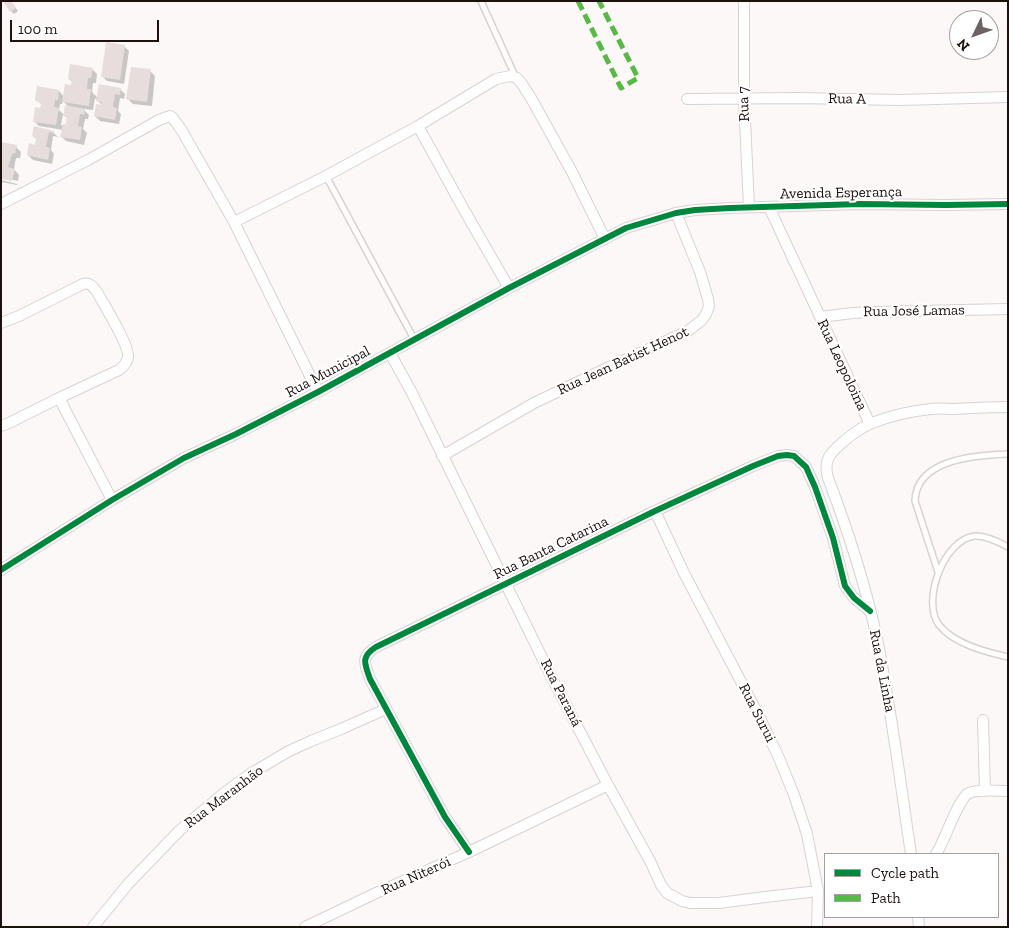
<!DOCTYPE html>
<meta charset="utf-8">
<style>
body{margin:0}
#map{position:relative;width:1009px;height:928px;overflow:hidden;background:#fcf8f8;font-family:"Zilla Slab",serif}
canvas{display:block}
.frame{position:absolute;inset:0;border:2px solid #1d110f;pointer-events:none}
.legend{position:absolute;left:824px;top:853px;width:175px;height:65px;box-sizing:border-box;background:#fff;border:1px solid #a5a09f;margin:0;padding:6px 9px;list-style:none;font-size:15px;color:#1d110f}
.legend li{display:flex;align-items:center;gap:10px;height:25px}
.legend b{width:25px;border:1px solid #a5a09f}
.north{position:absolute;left:949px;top:10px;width:50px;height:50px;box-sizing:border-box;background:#fff;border:1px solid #a5a09f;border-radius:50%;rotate:228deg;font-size:14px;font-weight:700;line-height:20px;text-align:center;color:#1d110f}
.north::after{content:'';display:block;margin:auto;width:18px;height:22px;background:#6b6261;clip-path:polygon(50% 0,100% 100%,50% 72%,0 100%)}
.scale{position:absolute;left:10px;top:20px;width:149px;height:22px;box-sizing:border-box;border:2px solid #1d110f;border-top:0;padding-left:6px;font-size:15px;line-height:18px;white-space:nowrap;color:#1d110f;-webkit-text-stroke:4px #fff;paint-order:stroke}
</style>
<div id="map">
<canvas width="1009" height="928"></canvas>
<div class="frame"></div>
<ul class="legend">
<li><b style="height:6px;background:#00873e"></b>Cycle path</li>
<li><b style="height:6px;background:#58b947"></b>Path</li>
</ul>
<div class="north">N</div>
<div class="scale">100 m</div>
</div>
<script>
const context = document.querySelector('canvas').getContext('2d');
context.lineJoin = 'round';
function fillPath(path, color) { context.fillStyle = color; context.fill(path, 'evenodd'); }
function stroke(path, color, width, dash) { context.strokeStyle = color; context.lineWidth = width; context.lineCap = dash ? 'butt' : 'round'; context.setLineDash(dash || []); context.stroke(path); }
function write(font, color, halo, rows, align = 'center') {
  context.font = font + ' "Zilla Slab",serif'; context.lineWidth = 4.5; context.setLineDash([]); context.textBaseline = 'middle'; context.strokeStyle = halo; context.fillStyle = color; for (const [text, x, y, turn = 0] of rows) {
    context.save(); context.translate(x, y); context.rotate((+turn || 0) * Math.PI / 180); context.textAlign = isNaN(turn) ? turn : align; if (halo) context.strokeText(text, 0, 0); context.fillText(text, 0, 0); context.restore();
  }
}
fillPath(new Path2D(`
 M11,1L18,11L14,14L11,11Z
 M124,46L129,51L124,84L107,81L102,76Z
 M92,69L97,74L96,83H93L92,92L98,98L120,89L125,94L124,99L120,98L118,111L121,114L119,124L100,121L95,116L104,107L95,98L93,110L83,109L89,115L88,119H85L83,129L87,133L84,145L66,141L61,136L63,130L39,126L34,121L41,109L42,105L36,100L59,91L64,97L72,86L73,82L69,79ZM63,101L69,107L64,115L68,119L67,126L61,125L63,114L59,110L60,104H62Z
 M150,71L155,76L152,106L133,104L128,99Z
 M35,128L53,132L58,137L53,136L51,150L54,154L52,164L33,160L28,155L36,146L37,139Z
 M1,144L16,147L21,152L20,158H16L14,169L19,175L18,181L1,177Z
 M1,180L17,184V185L1,182Z`), '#0003');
fillPath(new Path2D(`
 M3,1H11L16,8L10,12Z
 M106,42L125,45L120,80L101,77Z
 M70,64L93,68L91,78H88L87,89H91L89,106L62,102L65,84L71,85L72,80L68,79Z
 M131,67L151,69L147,102L126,99Z
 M99,84L121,88L120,95L115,94L113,107L117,108L115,120L94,116L96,104L102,105V102L96,101Z
 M37,86L59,90L58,100H55L54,107L59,108L56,125L33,122L35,107L40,108L41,104L35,100Z
 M65,105L85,109L84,115L80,114L78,126L82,127L80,140L60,137L63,124H66L67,117L63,116Z
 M34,126L54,131L53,133L49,132L46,147L50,148L48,160L27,155L29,143L35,145L36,139L32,136Z
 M1,142L17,145L15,153L12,154L8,167L15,169L12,181L1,179Z`), '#e7dddc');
const service = new Path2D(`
 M481,1L516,78
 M326,176L414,339
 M1008,547C999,542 986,535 975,536C944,539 921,601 939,625C954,644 986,652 1008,657
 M938,572L915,501C916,459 976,455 1008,454`);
const minor = new Path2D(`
 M744,1V98L749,207
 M687,99L797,98L900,100L1008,97
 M418,126L463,208L509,288
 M1,204L88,160L159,120L170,116L172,117L182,131L234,222L318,392
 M769,207L870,424
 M234,222L326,176L418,126L496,79L510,76L517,78L522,84L531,98L572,172L605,239
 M820,317L853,313L872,312L1008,309
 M1,323L19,316L83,284C90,282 93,287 97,292C103,303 130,346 128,357C127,363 123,367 119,370L59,398L112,500
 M390,353L412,393L554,682L608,785L650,861L661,885L667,893L682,901L690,903H719L765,897L818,891
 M1,426L11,422L59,398
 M442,456L534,403L603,370L688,331L702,320L706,314L709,306L708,299L700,272L676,213
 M655,511L684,573L759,716L779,758L794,795L807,834L818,891L817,927
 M1,570L112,500L184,458L236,434L318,392L509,288L626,228L676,213L695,210L730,208L860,204L946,205L1008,204
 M983,720L985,791
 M469,852L445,817L370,679C365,664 360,657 376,647L655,511L753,466L778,456L787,455L794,456L806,467L815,487L833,538L845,586L854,598L870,611
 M911,854C900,781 891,706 876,634C864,580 847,528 828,478C823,460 830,453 843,442C851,435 862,427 872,423C890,416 911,411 931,409C939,408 947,409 954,409C972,408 990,407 1008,407
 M936,854C945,841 958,798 969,793C978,789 997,791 1008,791
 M918,917L919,927
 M93,927L128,884L180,830L224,793L250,774L289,751L311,741L341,729L386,709
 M305,927L374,894L469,852L608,785`);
stroke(service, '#d9d2d0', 8);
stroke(minor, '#d9d2d0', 12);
stroke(service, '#fffefe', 5);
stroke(minor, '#fffefe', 10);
stroke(new Path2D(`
 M578,1L621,88L638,78L599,1`), '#58b947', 5, [10, 5]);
stroke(new Path2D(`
 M1,570L112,500L184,458L236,434L318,392L509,288L626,228L676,213L695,210L730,208L860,204L946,205L1008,204
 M469,852L445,817L370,679C365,664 360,657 376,647L655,511L753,466L778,456L787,455L794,456L806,467L815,487L833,538L845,586L854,598L870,611`), '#00873e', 6);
write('15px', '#1d110f', '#fff', [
 ["Rua A",847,99,1],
 ["Rua 7",744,104,-92],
 ["Avenida Esperança",841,193,-1],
 ["Rua José Lamas",914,311,-1],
 ["Rua Jean Batist Henot",623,361,-25],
 ["Rua Leopoloina",842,365,65],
 ["Rua Municipal",328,372,-28],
 ["Rua Banta Catarina",551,548,-26],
 ["Rua da Linha",882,671,79],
 ["Rua Paraná",561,693,63],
 ["Rua Surui",757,713,63],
 ["Rua Maranhão",224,797,-37],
 ["Rua Niterói",416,876,-24]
]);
</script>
